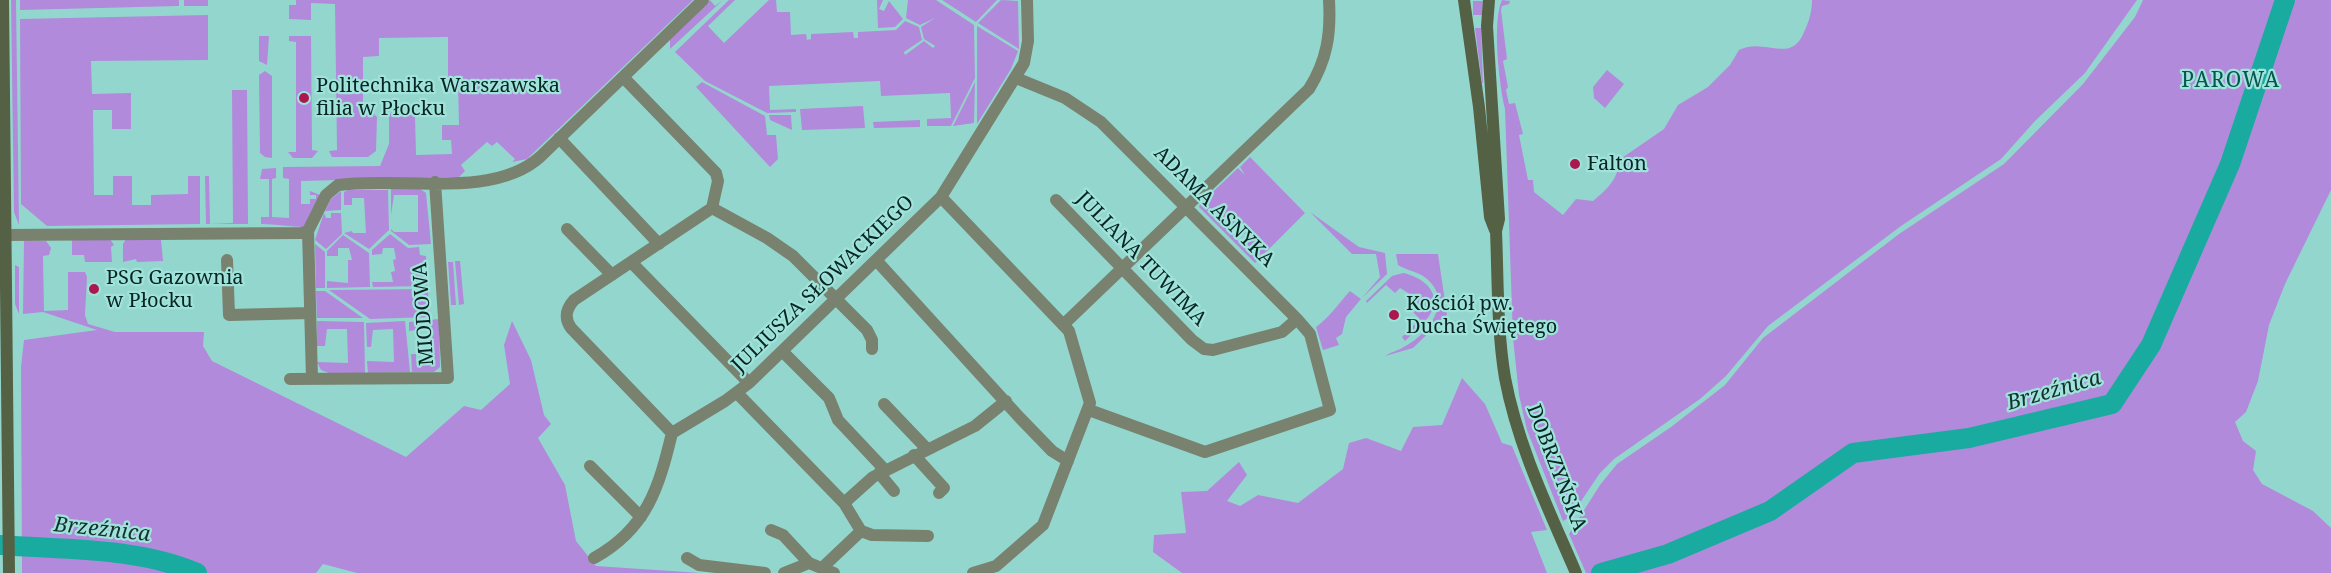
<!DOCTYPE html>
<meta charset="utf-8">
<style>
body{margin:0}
canvas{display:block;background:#93d6ce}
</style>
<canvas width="2331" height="573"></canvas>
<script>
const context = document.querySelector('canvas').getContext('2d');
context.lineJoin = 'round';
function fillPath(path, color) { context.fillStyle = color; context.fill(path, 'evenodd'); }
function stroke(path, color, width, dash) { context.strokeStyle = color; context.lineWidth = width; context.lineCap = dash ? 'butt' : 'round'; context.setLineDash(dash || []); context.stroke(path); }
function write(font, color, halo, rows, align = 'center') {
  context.font = font + ' "Noto Serif",serif'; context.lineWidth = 4.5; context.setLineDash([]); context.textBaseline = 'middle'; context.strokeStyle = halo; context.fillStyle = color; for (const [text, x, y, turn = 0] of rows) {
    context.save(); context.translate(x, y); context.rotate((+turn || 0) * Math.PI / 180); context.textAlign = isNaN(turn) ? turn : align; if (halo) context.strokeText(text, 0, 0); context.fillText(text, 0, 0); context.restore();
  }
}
fillPath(new Path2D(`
 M11,0H16L19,225L14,212Z
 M20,0H179V6L20,10Z
 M184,0H208V6H184Z
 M296,0H693L527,159L512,162L515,159L497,142L492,146L487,142L461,165L465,171L459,177L301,181V204H310V199H316V195H310V191L320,195L304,227C290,227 276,224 261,224V217H269V179H260L262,169L276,168V178L272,179V217L289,218V179L283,178V167L380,166L389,144V115L392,112L415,115L416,155L452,154L451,140H442V125H459L458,81H448V37L379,38V56L363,57V104L377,117L376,151L368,157H332L329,151L337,150L335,4L311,3V20L289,19V5H296Z
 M710,0L715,6L723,0L670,49V39Z
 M729,0H735L708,26L724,43L769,0H776L777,12H790L791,35L806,34L807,40L811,39V34L853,32L854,38H858V32L896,30L905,21L919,27L922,40L904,52L905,55L924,41L933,48L935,46L924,39L921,27L935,18L920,25L906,18L908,0H936L974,25L975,78L951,126H927V119L951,118L950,93L881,96L880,81L769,86L770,110L796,109V112L767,113L705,81L675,52Z
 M877,0H883L879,9L884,11L889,1L903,19L895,27L878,28Z
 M942,0H997L976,22Z
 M1001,0L1018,1L1019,49L978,23Z
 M1502,0L1510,1L1509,4L1502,6L1501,10L1507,59L1503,61L1508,87L1506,90L1509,104L1515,103L1523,134L1519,135L1528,180H1533L1534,192L1563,215L1576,199L1593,201C1606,190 1619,179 1619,160L1664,129L1678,105L1708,87L1730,65L1739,50C1765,37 1791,65 1804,32C1809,22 1812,11 1812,0H2137L2085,73L2035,121L2001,159L1901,226L1768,326L1726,376L1700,399L1614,459L1600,473L1571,516L1563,521L1527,430L1519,395L1513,338L1505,109C1499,85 1492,21 1502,0Z
 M2143,0H2331V190L2285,284L2269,325L2258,381L2246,412L2235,422L2243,441L2256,451L2253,470L2262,484L2313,511L2331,528V573H1586L1569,534L1600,485L1617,464L1671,427L1725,385L1763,338L1899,234L2004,164L2083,84L2135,17Z
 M1473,1H1483L1482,15H1473Z
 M208,15V60L91,61L92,94L131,93V129H112V110H93L94,195H113V176H132V205H151V195L188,194V176H200V224L47,226L21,204L20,19Z
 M977,26L1018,51L1011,69L977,124Z
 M1475,28H1481L1483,83H1482Z
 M259,36H269L267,65L259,61Z
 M289,36H311L312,150L318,151L312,158H293L288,152H296V42L289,41Z
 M1607,70L1624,84L1605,108L1594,98L1593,87Z
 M265,71L272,76V158L265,157L260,153L259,75Z
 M702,82L765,116L767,135H776L778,159L770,167L696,87Z
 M975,82L974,123L953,126Z
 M232,90H247L248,224H206L205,176H209L210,224L233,223Z
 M863,106L865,128L802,130L800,109Z
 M769,115H791L792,130L770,120Z
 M920,120V127L874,128L873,122Z
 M1250,157L1305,213L1255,263L1199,207L1200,204L1238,168L1245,175L1240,167ZM1236,226L1249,238L1242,245L1230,233Z
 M391,188H419L426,193L431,244L409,245L391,231V229L394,232H418V195H394L391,215Z
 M348,190H388L389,230L369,249L344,233L352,231L353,233H366L364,198H352V205H344V192Z
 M341,191V210L325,211L331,199Z
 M1310,212L1359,247L1385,253L1387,274L1362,298L1380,277L1376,254H1352Z
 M324,213L326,218H331V213H341L342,234L326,249L315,240Z
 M390,234L408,248L419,247L420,255L426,256L427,286L373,287L372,282H393L391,272L395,271L393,260L396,259L394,248H383L382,254L372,255V250Z
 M343,235L369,253L370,287L327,288V281L348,283V260H352L349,248H338V256H327V251Z
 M110,239L114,245L111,247L112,262H85L84,255H72V240Z
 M126,239L161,240L163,261L137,262L136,259L123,262V244Z
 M24,240L46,241L51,248L49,255L43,256L44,311L68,310V272H85L87,277L85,315L88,324L115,332H204L203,346L212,361L406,457L464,406L481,410L510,384L504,345L512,321L531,360L544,415L551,424L538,438L565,485L576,541L596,566L701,573H357L323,564L316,573H22L21,367L24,340L97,330L43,312L23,314Z
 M315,244L325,252V288H316Z
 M1396,254H1438L1447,315L1413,348L1385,356C1391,352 1397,351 1402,348C1427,336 1454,302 1427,279C1418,271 1407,271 1398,265Z
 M455,261H460L464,304L459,305Z
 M448,262H453L456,305H451Z
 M15,265L19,267V314L15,304Z
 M1403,273C1413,275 1421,279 1428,286C1446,308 1420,326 1405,341L1402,337L1420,319L1411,310L1416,305L1413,296L1400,288L1395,293L1386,285L1367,303L1366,301L1392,276Z
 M428,289L429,317L370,319L329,290Z
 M316,291H325L363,318H317Z
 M1350,291L1361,299L1346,317L1342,334L1336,338L1339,345L1323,350L1316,327C1329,318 1339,303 1350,291Z
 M439,319L440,367L434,372H412L411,354H416V361L432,360L431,328L409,331V322Z
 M317,321L364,322L365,373H329L321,370L317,362L348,363L347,329H327L325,346H317Z
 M405,321L410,372L368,373L367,361L394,362L393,329L373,330L371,347H367L366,323Z
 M1462,378L1485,404L1502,443L1512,446L1547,530L1531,532L1547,573H1182L1153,552L1154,535L1186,533L1181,492L1207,491L1239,462L1247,475L1227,501L1240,506L1258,495L1298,503L1343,469L1349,443L1366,438L1401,451L1413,427L1442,425Z`), '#b28adb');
stroke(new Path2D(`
 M0,545C64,550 137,547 197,573
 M1601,573L1668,554L1770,511L1853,453L1969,438L2112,404L2151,345L2230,164L2285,0`), '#1aaba0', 20);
stroke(new Path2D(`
 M623,77L716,173L718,181L712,208
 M1016,78L1065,98L1101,122L1297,319L1310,334L1330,410L1205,452L1089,410
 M559,138L659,244
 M941,197L1069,331L1090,403L1043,525L996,566L973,573
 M1056,200L1192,340L1204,349L1213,350L1282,332L1297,319
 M567,229L612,275
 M308,231L312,379
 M5,235L302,233L308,231L326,195L338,185C398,176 492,200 540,157L703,0
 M227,260L229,315L310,313
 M876,260L1020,418L1052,451L1068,461
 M631,262L749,383
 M1063,325L1309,89C1327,60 1331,34 1329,0
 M782,351L829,398L838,420L885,470
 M290,379L448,378L435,182
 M737,393L844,503L873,477L975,426L1006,401
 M884,404L927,449
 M672,433L571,328C564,318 566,309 574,300L712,208L767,238L793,256L867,330L872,340V349
 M914,455L944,488L939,493
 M590,466L641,517
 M879,473L894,491
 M844,503L861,531L872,535L928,536
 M771,530L783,535L809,563
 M594,558C647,529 659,487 672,433L725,401L749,383L941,197L1024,63L1028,41L1027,0
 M687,558L699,565L765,573
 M823,567L861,531
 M784,573L809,563L834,573`), '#79826e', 12);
stroke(new Path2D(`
 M3,0L9,573
 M1464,0L1479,107L1490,217L1495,230
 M1489,0L1487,26L1499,219L1496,231C1498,280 1497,330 1505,378C1518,447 1549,510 1576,573`), '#556144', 12);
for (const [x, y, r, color] of [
 [304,98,6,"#aa184e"],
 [1575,164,6,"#aa184e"],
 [94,289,6,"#aa184e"],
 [1394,315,6,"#aa184e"]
]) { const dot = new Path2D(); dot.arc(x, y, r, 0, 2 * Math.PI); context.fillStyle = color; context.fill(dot); stroke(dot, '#9fe3db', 2); }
write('20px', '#082522', '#9fe3db', [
 ["Politechnika Warszawska",316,86],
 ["filia w Płocku",316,109],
 ["Falton",1587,164],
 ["PSG Gazownia",106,278],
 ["w Płocku",106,301],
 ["Kościół pw.",1406,304],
 ["Ducha Świętego",1406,327]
], 'left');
write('20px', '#082522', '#9fe3db', [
 ["ADAMA ASNYKA",1214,207,45],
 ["JULIANA TUWIMA",1141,259,46],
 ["JULIUSZA SŁOWACKIEGO",823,284,-44],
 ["MIODOWA",424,314,-94],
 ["DOBRZYŃSKA",1556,468,69]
]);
context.letterSpacing = '1.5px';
write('21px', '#085650', '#9fe3db', [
 ["PAROWA",2231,81]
]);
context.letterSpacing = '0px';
write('italic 21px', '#15312e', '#9fe3db', [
 ["Brzeźnica",2054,391,-16],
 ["Brzeźnica",102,530,6]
]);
</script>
